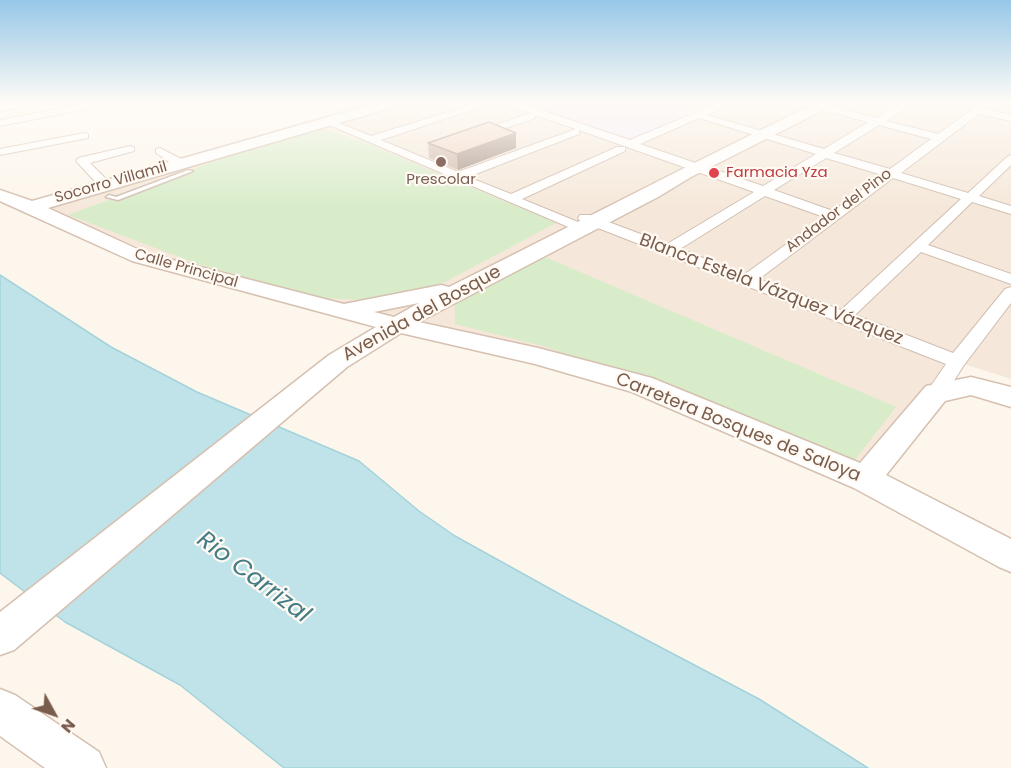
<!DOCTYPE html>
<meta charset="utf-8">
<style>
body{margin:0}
#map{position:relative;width:1011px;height:768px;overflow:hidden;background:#fdf6ec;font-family:Poppins,sans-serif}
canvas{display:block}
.north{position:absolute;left:24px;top:684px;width:60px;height:60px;-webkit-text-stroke:4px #fffaf3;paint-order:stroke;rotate:130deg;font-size:16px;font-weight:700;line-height:24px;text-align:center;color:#7a5c4d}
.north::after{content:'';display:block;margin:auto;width:21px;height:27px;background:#7a5c4d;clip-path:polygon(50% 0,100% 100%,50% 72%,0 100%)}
</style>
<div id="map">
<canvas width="1011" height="768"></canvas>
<div class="north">N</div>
</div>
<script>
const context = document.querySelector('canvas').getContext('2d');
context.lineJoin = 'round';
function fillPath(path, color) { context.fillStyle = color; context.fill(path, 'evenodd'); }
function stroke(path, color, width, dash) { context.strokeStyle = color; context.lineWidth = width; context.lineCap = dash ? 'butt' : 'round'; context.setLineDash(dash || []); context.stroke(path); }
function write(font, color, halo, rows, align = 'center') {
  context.font = font + ' Poppins,sans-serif'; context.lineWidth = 4.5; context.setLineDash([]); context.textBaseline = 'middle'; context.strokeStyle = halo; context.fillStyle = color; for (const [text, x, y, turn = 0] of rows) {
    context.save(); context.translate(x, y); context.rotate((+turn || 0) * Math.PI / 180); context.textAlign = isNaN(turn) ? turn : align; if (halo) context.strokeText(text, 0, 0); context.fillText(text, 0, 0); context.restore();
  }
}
fillPath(new Path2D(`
 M368,101H1011V379L957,362L865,479L623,375L167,259L37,205Z`), '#f5e8da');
fillPath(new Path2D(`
 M514,101H721L629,141Z`), '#f3e8fa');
fillPath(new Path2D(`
 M321,128L368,144L556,223L445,282L384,301L321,298L198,264L68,215L239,152Z
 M545,257L896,407L850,466L655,387L546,347L455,324V304Z`), '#d8ecc9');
const water = new Path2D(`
 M0,275L111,347L197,392L359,461L419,511L455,536L565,597L759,699L868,768H284L180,685L65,622L0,573Z`);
fillPath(water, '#bfe3e8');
stroke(water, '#a5d3da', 1.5);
const lane = new Path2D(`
 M188,170L193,171L118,200L106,197L109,195L116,197Z`);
const street = new Path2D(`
 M29,101H50L45,104L0,111V105Z
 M484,101L495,102L381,140L458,172L576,129L535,115V118L480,137H472V133L531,113L503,103L501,101H514L630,140L723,101H735L707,115L824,149L868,122L796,103L794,101H809L876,118L904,101H913L912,104L886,121L938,134L984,101H995L985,109L1011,115V121L979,114L901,173L968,193L1007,157L1011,155V165L979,196L1011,206V214L972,202L928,245L1011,274V284L921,252L855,315L953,353L1005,289L1011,287V303L964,365L943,398L936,400L929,398L926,393L946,364L580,221L578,218L580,215H590L667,244L754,192L579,130V134L468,177L511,194L617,147H625V151L522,199L578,222L580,225L573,229L320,121L329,119L371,136ZM699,118L816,154L763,186L640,144ZM879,125L931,139L890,169L834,153ZM826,158L882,175L833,211L774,190ZM893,178L961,199L841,310L759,279ZM765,196L824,217L745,274L680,249Z
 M88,103L92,104V108L0,126V120Z
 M84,133L88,134V138L0,155V149Z
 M130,146L134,147V151L90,163L109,182L111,185L109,188H101L76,161L78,158Z
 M160,148L183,160V166H175L156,153V149Z`);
const secondary = new Path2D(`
 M385,101H406L404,104L48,208L146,253L344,304L441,285L449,287C573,225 696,161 820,101H836L835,104L691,177L658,197L419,322L538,348L652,378L860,463L926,386L971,377L1011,387V407L971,395L945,401L886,475L1011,539V572L999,567L854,488L632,392L535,364L401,333L347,367L14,650L0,655V612L329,355L376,327L132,261L0,201V190L32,201ZM419,303L394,317L374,312Z
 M0,689L15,695L99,752L106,768H45L0,736Z`);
stroke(lane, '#d1beb0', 3);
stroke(street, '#d1beb0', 2);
stroke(secondary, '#d6c0b0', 3);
fillPath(lane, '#fff');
fillPath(street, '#fff');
fillPath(secondary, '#fff');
fillPath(new Path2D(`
 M428,143L516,148L458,170L429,158Z`), '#d1b7a8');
fillPath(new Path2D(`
 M516,133V148L458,170L457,154Z`), '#aa9588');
const building = new Path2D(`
 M489,122L516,133L457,154L428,143Z`);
fillPath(building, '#f3d5c3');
stroke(building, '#aa9588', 1.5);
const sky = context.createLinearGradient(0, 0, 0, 208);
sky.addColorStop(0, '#97c7e8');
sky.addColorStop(0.49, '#fefbf6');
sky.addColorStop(1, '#fefbf600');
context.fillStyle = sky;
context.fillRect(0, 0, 1011, 208);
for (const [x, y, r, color] of [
 [441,162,6,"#8d6e63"],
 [714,173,6,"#e0444e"]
]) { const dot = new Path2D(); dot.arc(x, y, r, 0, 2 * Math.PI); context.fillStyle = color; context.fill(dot); stroke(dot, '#fffaf3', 2); }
write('15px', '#be3a42', '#fffaf3', [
 ["Farmacia Yza",726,173]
], 'left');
write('15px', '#785e54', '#fffaf3', [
 ["Prescolar",441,180]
]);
write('15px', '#7a5c4d', '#fffaf3', [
 ["Socorro Villamil",111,183,-16],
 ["Andador del Pino",839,211,-37],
 ["Calle Principal",186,269,16]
]);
write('18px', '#7a5c4d', '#fffaf3', [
 ["Blanca Estela Vázquez Vázquez",771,290,21],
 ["Avenida del Bosque",422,314,-29],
 ["Carretera Bosques de Saloya",738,428,22]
]);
write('italic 24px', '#437c86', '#fffaf3', [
 ["Rio Carrizal",253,578,37]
]);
</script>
